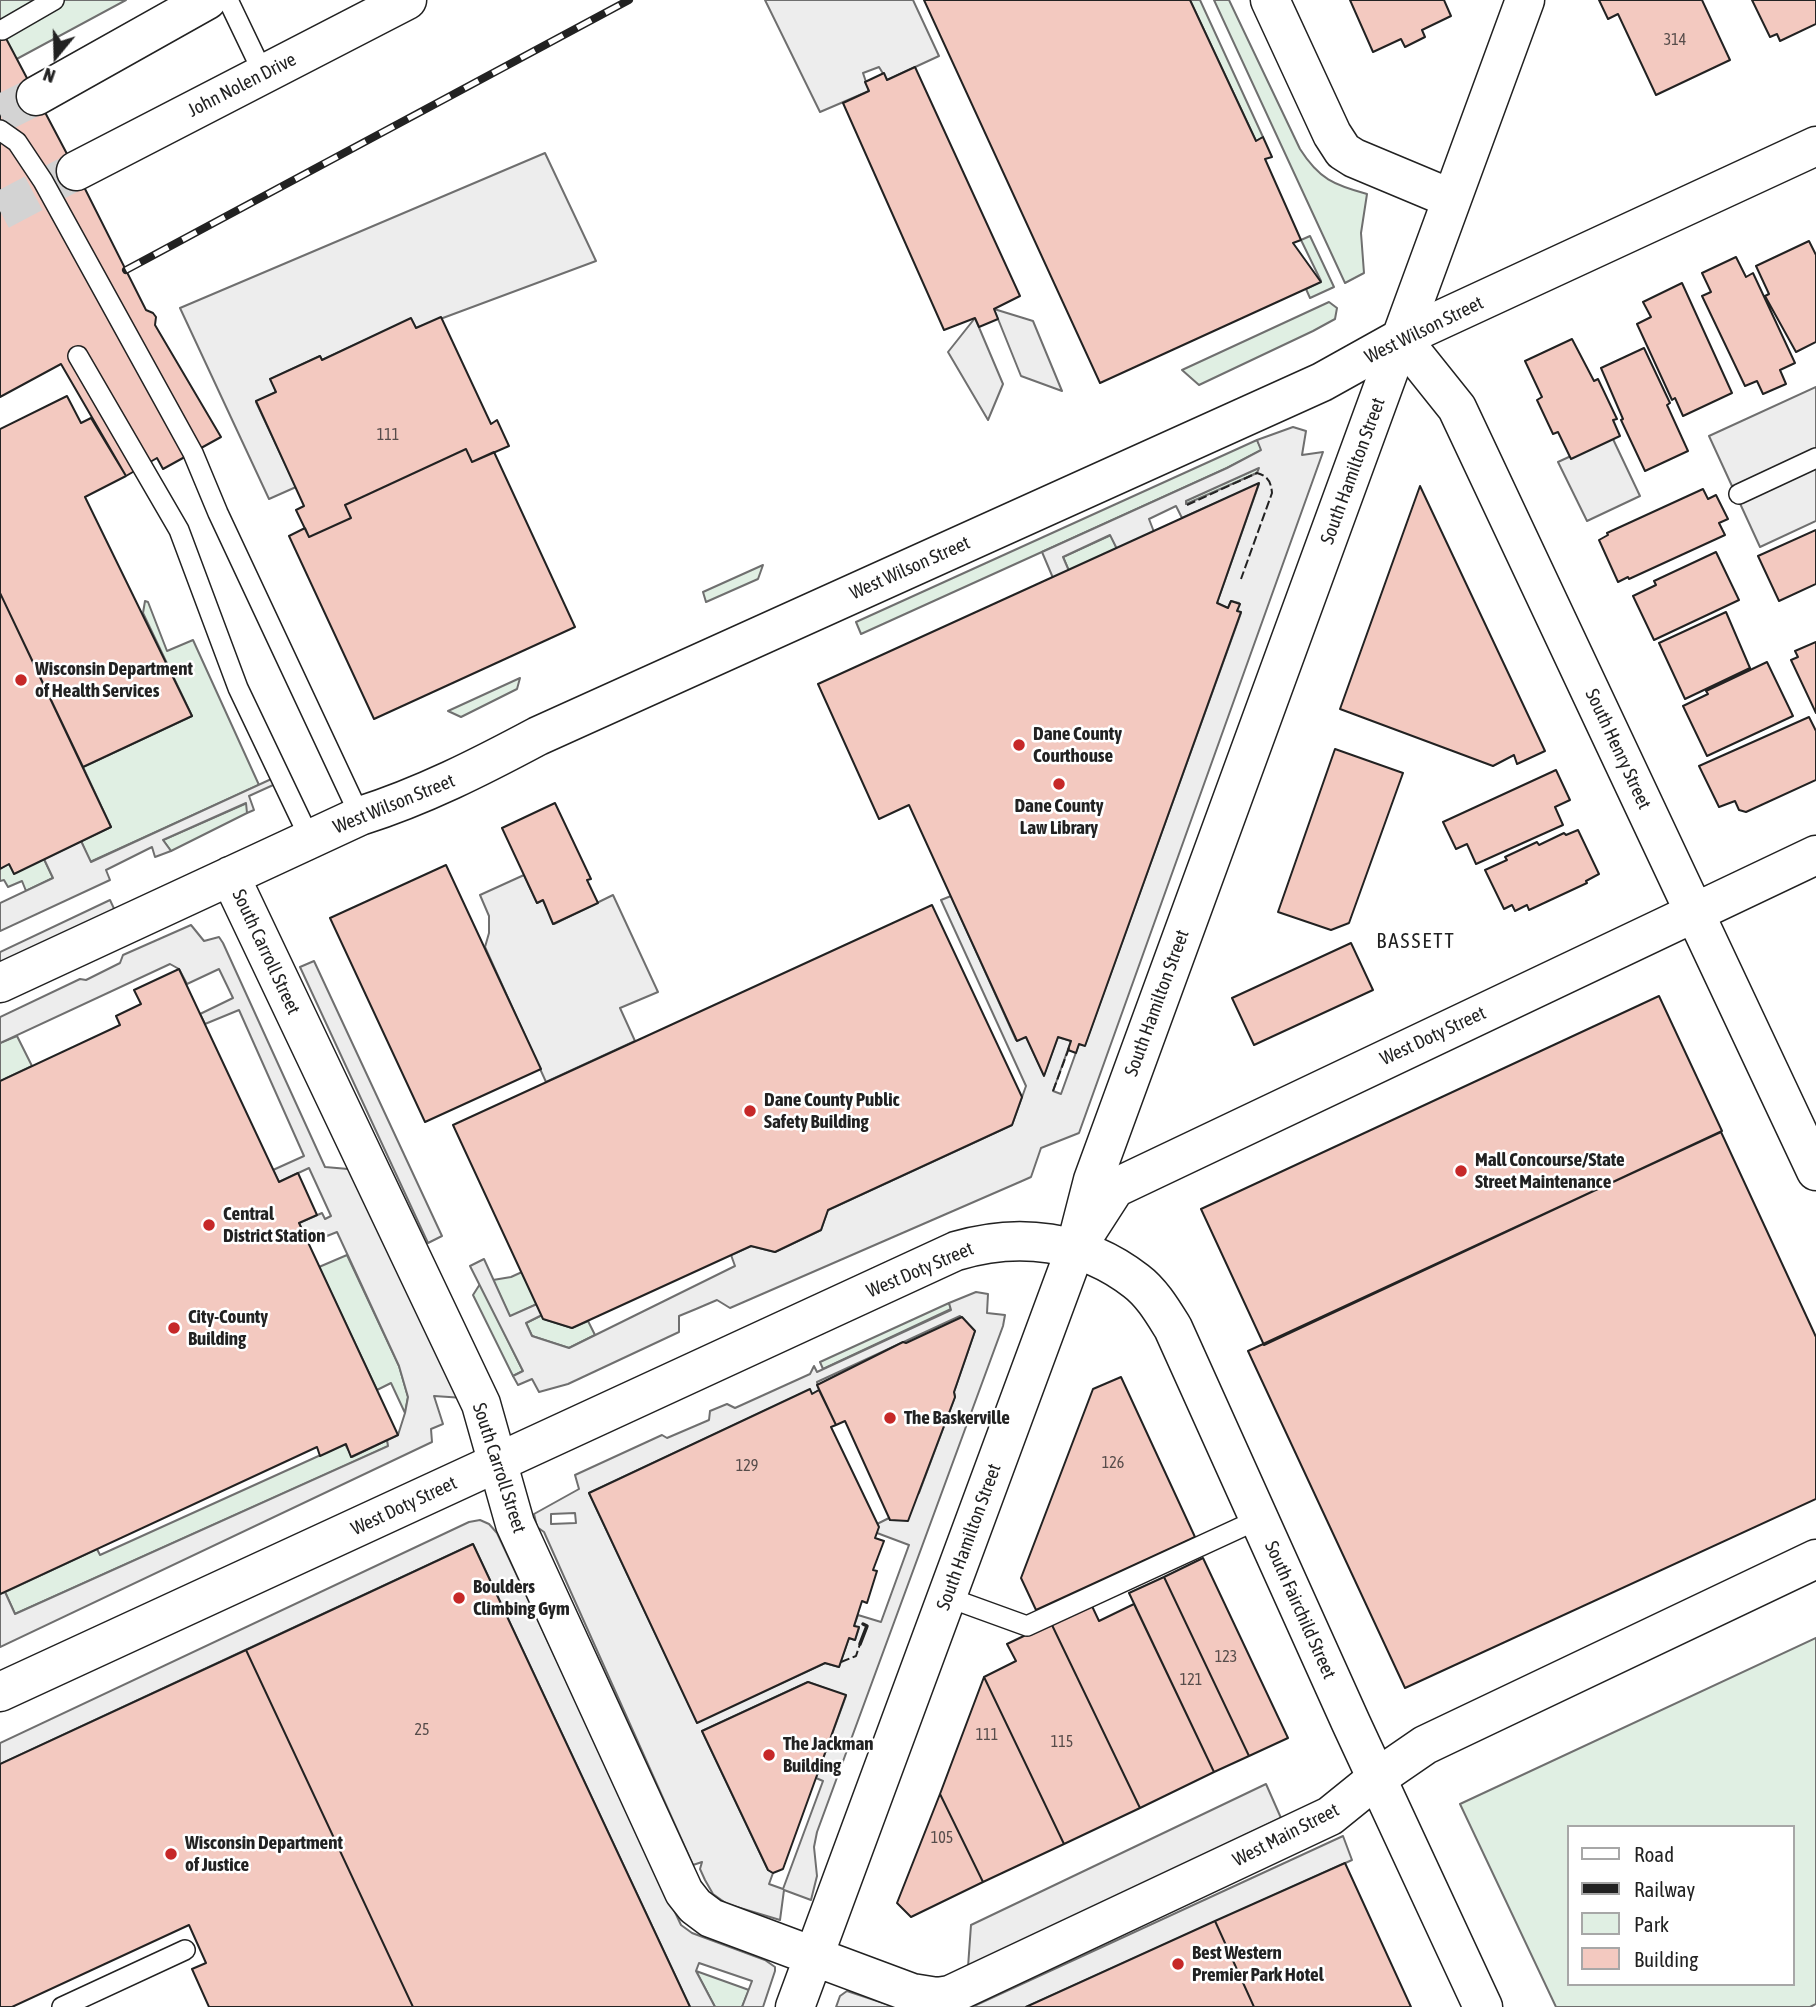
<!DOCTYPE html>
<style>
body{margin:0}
#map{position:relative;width:1816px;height:2007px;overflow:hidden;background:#fff;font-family:"Asap Condensed",sans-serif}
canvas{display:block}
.legend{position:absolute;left:1567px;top:1825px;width:228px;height:161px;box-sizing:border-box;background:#fff;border:2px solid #a7a7a7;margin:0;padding:9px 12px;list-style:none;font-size:21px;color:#222}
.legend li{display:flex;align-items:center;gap:14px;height:35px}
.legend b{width:35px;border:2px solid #a7a7a7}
.north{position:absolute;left:21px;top:21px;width:70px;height:70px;-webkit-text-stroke:5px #fff;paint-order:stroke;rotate:199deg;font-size:19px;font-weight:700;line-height:28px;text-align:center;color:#222}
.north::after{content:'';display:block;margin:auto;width:24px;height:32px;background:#222;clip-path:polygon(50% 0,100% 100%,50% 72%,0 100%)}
</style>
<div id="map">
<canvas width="1816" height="2007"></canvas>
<ul class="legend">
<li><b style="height:9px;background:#fff"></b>Road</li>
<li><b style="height:9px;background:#222"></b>Railway</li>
<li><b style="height:19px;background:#e0efe3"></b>Park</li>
<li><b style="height:19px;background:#f3c9c0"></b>Building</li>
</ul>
<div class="north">N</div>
</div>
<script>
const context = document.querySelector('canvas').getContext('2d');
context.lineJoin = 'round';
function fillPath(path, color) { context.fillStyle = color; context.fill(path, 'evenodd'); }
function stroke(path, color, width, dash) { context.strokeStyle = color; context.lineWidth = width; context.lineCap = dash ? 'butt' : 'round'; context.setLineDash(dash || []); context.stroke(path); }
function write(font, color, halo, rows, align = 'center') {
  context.font = font + ' "Asap Condensed",sans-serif'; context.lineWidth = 5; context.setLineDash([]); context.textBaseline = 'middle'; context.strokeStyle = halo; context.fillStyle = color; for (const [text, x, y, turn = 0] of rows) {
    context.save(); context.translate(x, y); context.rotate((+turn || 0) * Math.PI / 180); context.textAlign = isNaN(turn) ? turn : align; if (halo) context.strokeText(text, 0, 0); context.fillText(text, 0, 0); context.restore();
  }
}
const green = new Path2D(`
 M0,0H126L0,68Z
 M1190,0H1200L1263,137L1256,141Z
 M1214,0H1229L1300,149C1319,179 1334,185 1367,194L1361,233L1364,273L1345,283Z
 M1310,236L1334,287L1310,298L1306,289L1321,281L1301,240Z
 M1329,302L1337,308L1335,319L1313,331L1199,385L1182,370Z
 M1257,440L1262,450L1227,468L861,634L856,622Z
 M1260,467L1257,473L1187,505L1185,501Z
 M1111,535L1117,549L1069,571L1063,557Z
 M763,565L758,579L706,602L703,592Z
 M145,601L148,602L167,651L193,640L259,785L90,862L81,841L111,827L83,767L192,716L143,613Z
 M520,678L517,689L461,717L448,711Z
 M247,803V813L171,851L163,840Z
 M44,859L53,878L26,891L22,881L8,887L4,880L0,881V869L9,864Z
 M17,1036L32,1066L0,1081V1043Z
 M347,1255L399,1366L408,1397L405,1413L391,1383L377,1390L319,1267Z
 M522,1272L537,1304L510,1317L493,1280L511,1277Z
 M480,1284L523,1371L513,1376L473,1295Z
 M949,1303L951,1309L823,1369L820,1362Z
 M542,1315L544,1319L572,1328L588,1321L595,1335L569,1348L532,1336L526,1323Z
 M387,1440L389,1446L15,1614L5,1592L97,1549L100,1555L345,1444L352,1457Z
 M1816,1638V2004L1810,2007H1556L1460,1804ZM1569,1827H1793V1984H1569Z
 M696,1971L749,1990L742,2007H715Z`);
fillPath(green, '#e0efe3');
stroke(green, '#6f6f6f', 2);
const parking = new Path2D(`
 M765,0H913L939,56L887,80L879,67L863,73L869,91L820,112Z
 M545,153L596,261L416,328L411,319L322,360L320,356L271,379L276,392L256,402L296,487L269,499L180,308Z
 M994,309L1033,321L1062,391L1021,376Z
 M975,318L1003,384L988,420L948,352Z
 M1816,387V521L1760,547L1709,436Z
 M1293,427L1306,431L1302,455L1323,452L1079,1133L1041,1148L1031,1177L1022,1181L730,1308L717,1300L696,1309L679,1316V1332L568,1384L539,1392L532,1379L518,1385L513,1376L523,1371L470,1266L484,1259L510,1316L537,1304L542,1315L526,1323L532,1336L569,1348L735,1266L731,1255L751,1246L775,1252L821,1230L828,1210L1012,1125L1026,1086L941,900L951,896L1016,1040L1026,1037L1044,1075L1058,1037L1071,1041L1053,1091L1061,1094L1079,1044L1085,1045L1241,613L1237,611L1239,603L1231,601L1228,608L1217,603L1259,484L1182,518L1176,506L1149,519L1154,532L1117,549L1110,535L1063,557L1069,571L1053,578L1042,552L1227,468L1261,450L1257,440ZM1259,468L1257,473L1186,504V501Z
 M1612,437L1640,496L1587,521L1558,462Z
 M280,775L282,781L249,796L254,810L247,813L246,803L163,840L171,851L155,857L152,847L106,870L110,880L0,931V903L53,878L44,859L81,841L91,862Z
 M524,875L537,903L543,900L554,924L613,895L658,992L620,1008L635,1041L546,1082L485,947L489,933V916L480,895Z
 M110,900L116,913L0,968V952Z
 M191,925L204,941L219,937L223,943L325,1167L360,1170L464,1398L434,1396L443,1424L431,1429L432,1442L0,1647V1594L5,1592L15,1614L388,1446L387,1440L398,1435L405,1413L408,1397L399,1366L337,1232L327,1236L325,1232L307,1240L299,1223L322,1213L325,1219L331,1216L309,1168L279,1182L273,1170L304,1156L239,1010L205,1024L200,1014L233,998L219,969L187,984L179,969L170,964L0,1043V1017L80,979L86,980L120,963L123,955Z
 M314,961L442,1236L428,1243L300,967Z
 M976,1292L988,1294L987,1313L1005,1315L1003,1326L817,1832L814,1847L817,1876L811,1900L784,1890L780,1920L727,1904L713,1894L705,1880L700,1869L702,1862L693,1865L544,1532L537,1527L534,1514L579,1489L575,1475L662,1435L667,1438L709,1420L710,1411L727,1404L735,1408L810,1374L814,1366L817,1372L951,1310L949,1303ZM960,1316L975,1331L954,1392L955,1397L919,1493L890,1520L889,1518L877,1524V1533L909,1545L881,1622L858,1615L854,1626L859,1628L855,1640L849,1638L839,1667L825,1663L697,1722L589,1493L809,1390L812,1394L819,1390L817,1382ZM575,1513L576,1523L551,1524V1514ZM808,1682L846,1696L816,1778L823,1781L783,1889L769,1884L773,1873L768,1870L702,1731Z
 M480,1520L489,1524L497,1533L681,1925L692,1933L765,1960L775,1967V1971L763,2007H742L752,1981L699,1963L696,1971L715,2007H690L473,1544L0,1764V1743L469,1522Z
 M1266,1784L1281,1818L968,1967L971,1925Z
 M1343,1836L1352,1860L1026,2007H972Z
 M847,1991L895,2007H836L840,1996Z`);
fillPath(parking, '#ededed');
stroke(parking, '#6f6f6f', 2);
const building = new Path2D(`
 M924,0H1190L1256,141L1263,137L1272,157L1265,159L1301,240L1293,243L1321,282L1100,383Z
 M1350,0H1444L1451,16L1422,30L1425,37L1405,47L1401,39L1373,52Z
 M1599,0H1702L1730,60L1656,95L1618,14L1608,19Z
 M1752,0H1816V24L1780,41L1777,34L1770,37Z
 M0,27L76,171L146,310L153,313L156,317L155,325L221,437L163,469L157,458L126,476L61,364L0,397Z
 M915,67L1020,296L994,309L998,319L979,327L975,318L944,330L843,103L869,91L865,82L884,73L887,80Z
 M1809,241L1816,255V342L1796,352L1765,296L1769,294L1756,266Z
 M1736,257L1746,277L1753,273L1795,363L1780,370L1786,384L1763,394L1757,381L1745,386L1702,296L1711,292L1702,273Z
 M1682,283L1732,393L1683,416L1675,398L1672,400L1637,324L1651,317L1643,302Z
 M441,317L491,424L497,420L509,446L472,462L466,449L345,505L351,518L309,537L296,510L304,506L256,401L276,392L270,379L320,356L322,360L411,318L416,328Z
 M1572,339L1594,381L1598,379L1617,419L1613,420L1620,436L1571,459L1558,432L1553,434L1537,400L1542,397L1525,361Z
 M1644,348L1670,403L1667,405L1688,451L1645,471L1621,420L1623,419L1601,368Z
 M67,396L81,423L91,418L126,476L85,497L192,716L83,767L0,593V429Z
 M466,449L472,462L494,452L575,627L374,719L289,536L305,528L309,537L351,518L345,505Z
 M1259,483L1217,603L1228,608L1231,601L1240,604L1237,611L1241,612L1085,1046L1079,1044L1076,1053L1068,1050L1071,1041L1058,1037L1044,1076L1026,1037L1017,1041L909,805L879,819L818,684Z
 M1420,486L1545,751L1517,764L1514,755L1493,766L1340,709Z
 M1703,489L1708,499L1716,495L1728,519L1719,523L1725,535L1629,579L1628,577L1618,582L1599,540L1608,535L1607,533Z
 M1816,530V584L1779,601L1758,556Z
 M1716,552L1739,600L1654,640L1633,596L1656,585L1654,581Z
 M0,593L111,827L14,874L9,864L0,869Z
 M1726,612L1750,668L1685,699L1659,643Z
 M1816,642V713L1791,660L1798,657L1795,651Z
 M1767,662L1793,716L1707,756L1683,706L1708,694L1706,691Z
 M1809,717L1816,731V780L1746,812L1739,810L1735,801L1719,807L1699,766Z
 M1335,749L1403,773L1349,923L1331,930L1278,912Z
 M1556,770L1570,800L1555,807L1563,825L1476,864L1467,844L1456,849L1443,822Z
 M555,803L591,879L587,880L598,903L553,924L543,900L537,903L502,828Z
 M1578,830L1599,874L1586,881L1587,883L1529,910L1527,905L1515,911L1512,905L1504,909L1485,870L1507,860L1505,857L1537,842L1539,845L1564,833L1566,835Z
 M446,865L541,1069L425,1122L330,918Z
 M932,905L1022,1097L1012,1125L828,1210L821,1230L775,1252L751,1246L572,1328L543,1319L453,1125Z
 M1351,943L1373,990L1254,1045L1232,998Z
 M179,969L279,1182L298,1173L317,1215L299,1223L398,1435L351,1457L346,1444L320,1456L317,1447L0,1594V1081L120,1025L116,1016L141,1004L134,990Z
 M1659,996L1722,1131L1264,1345L1201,1209Z
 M1721,1132L1816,1337V1499L1405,1688L1248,1351Z
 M962,1317L975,1331L954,1392L955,1397L908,1521L890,1520L845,1421L836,1425L817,1385L903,1342L906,1343Z
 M1121,1377L1195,1537L1036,1610L1021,1578L1093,1389Z
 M810,1389L812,1394L819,1390L836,1425L831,1427L879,1527L875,1538L884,1541L873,1570L877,1571L867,1603L862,1601L854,1626L859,1627L855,1640L849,1638L839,1667L825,1663L697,1723L589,1493Z
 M473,1544L481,1561L690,2007H413L246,1650Z
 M1203,1558L1288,1738L1249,1756L1164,1577Z
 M1164,1577L1249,1756L1214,1772L1129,1593Z
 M1091,1604L1099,1621L1134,1604L1214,1772L1140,1808L1051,1623Z
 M1051,1623L1140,1808L1064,1844L984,1677L1016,1661L1007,1644Z
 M246,1650L413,2007H209L192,1969L206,1963L189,1925L12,2007H0V1764Z
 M984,1677L1064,1844L983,1882L940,1794Z
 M808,1682L846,1695L783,1869L773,1873L768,1870L702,1731Z
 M940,1794L983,1882L911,1917L897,1903Z
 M1345,1863L1411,2007H1254L1215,1921Z
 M1215,1921L1254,2007H1026Z`);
fillPath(building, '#f3c9c0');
stroke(building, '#222', 2);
stroke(new Path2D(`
 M0,114L36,96
 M0,211L76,171`), '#d3d3d3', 38, [38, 19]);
const service = new Path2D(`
 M228,0L263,73
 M2,30L54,0
 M0,130L17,142L43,181L193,453L218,513L360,816
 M78,356L179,530L238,688L310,839
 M1739,494L1816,458
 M947,1597L1027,1626L1259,1519
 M62,2007L185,1950`);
const minor = new Path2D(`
 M1270,0L1332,134L1343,151L1354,158L1452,199
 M1401,338L1457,408L1816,1171
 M1401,338L1525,0
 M230,876L481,1404L515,1524L684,1892L695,1906L711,1918L912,1993L937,1997L950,1995L1330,1816L1377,1778L1425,1745L1816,1559
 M0,983L360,816C423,796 480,767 538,736L1322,382L1401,338
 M795,2007L1075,1250L1115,1188L1816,855`);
const tertiary = new Path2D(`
 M1075,1250L1093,1180L1401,338L1816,146
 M0,1692L956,1251C1019,1232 1083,1240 1136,1281C1152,1293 1163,1312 1173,1328L1351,1723L1483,2007`);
const primary = new Path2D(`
 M36,96L207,0
 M76,171L407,0`);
stroke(service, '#222', 22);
stroke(minor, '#222', 41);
stroke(tertiary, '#222', 41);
stroke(primary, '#222', 41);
stroke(service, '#fff', 19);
stroke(minor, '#fff', 38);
stroke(tertiary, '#fff', 38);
stroke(primary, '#fff', 38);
const rail = new Path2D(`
 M126,270L629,0`);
stroke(rail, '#222', 8);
stroke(rail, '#fff', 5, [16]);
stroke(new Path2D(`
 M1187,505L1257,473C1268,476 1271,482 1272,493L1241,579
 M1053,1091L1069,1048
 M841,1662L856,1656L860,1644`), '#222', 2, [9, 3.5]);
stroke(new Path2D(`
 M860,1644L867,1626L863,1624`), '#222', 3.5);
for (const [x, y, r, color] of [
 [21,680,7,"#c62828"],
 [1019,745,7,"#c62828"],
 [1059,784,7,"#c62828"],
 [750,1111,7,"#c62828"],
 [1461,1171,7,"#c62828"],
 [209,1225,7,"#c62828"],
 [174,1328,7,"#c62828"],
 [890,1418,7,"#c62828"],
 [459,1598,7,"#c62828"],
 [769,1755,7,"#c62828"],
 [171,1854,7,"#c62828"],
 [1178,1964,7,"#c62828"]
]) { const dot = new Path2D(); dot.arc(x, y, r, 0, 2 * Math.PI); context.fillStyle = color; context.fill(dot); stroke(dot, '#fff', 2.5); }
write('16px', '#564c4a', null, [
 ["314",1675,40],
 ["111",388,435],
 ["126",1113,1463],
 ["129",747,1466],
 ["123",1226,1657],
 ["121",1191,1680],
 ["25",422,1730],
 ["111",987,1735],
 ["115",1062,1742],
 ["105",942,1838]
]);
write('19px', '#222', '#fff', [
 ["John Nolen Drive",242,85,-27],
 ["West Wilson Street",1424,330,-26],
 ["South Hamilton Street",1353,471,-70],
 ["West Wilson Street",910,568,-24],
 ["South Henry Street",1618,749,65],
 ["West Wilson Street",394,804,-22],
 ["South Carroll Street",266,952,65],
 ["South Hamilton Street",1157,1003,-70],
 ["West Doty Street",1433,1036,-25],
 ["West Doty Street",920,1270,-23],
 ["South Carroll Street",499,1468,72],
 ["West Doty Street",404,1506,-25],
 ["South Hamilton Street",969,1537,-70],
 ["South Fairchild Street",1300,1610,66],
 ["West Main Street",1286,1835,-27]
]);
write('bold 19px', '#222', '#fff', [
 ["Wisconsin Department",35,669],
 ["of Health Services",35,691],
 ["Dane County",1033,734],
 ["Courthouse",1033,756],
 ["Dane County",1059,806,"center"],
 ["Law Library",1059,828,"center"],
 ["Dane County Public",764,1100],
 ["Safety Building",764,1122],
 ["Mall Concourse/State",1475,1160],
 ["Street Maintenance",1475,1182],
 ["Central",223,1214],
 ["District Station",223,1236],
 ["City-County",188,1317],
 ["Building",188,1339],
 ["The Baskerville",904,1418],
 ["Boulders",473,1587],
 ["Climbing Gym",473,1609],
 ["The Jackman",783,1744],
 ["Building",783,1766],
 ["Wisconsin Department",185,1843],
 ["of Justice",185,1865],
 ["Best Western",1192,1953],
 ["Premier Park Hotel",1192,1975]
], 'left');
context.letterSpacing = '2px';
write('21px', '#222', '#fff', [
 ["BASSETT",1416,941]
]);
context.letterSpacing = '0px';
</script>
